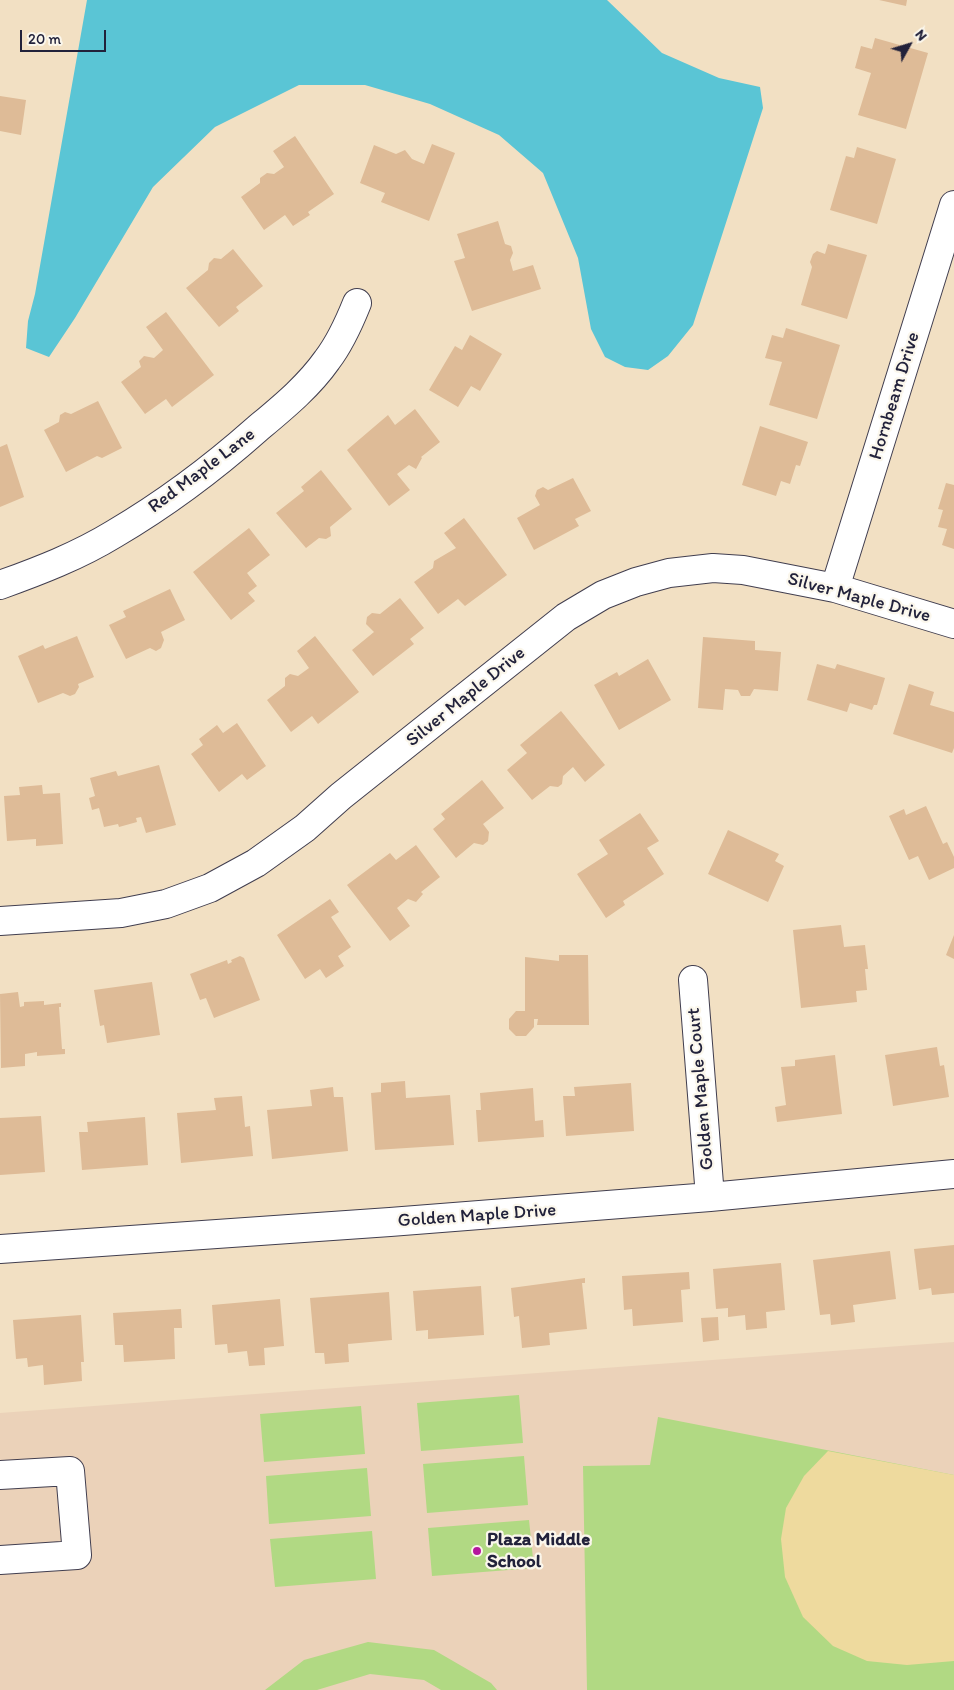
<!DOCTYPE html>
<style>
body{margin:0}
#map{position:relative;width:954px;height:1690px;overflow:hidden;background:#f2e0c3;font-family:Itim,sans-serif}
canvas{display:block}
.north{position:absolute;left:884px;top:20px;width:50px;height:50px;-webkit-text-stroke:4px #fbf7ec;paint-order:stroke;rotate:51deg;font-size:14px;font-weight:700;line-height:20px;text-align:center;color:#22223b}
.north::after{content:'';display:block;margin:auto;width:18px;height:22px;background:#22223b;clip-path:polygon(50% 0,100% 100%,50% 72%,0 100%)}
.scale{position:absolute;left:20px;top:30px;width:86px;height:22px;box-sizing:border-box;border:2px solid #22223b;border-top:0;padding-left:6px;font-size:15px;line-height:18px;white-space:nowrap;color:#22223b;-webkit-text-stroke:4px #fbf7ec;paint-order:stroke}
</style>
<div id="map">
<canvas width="954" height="1690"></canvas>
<div class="north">N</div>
<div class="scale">20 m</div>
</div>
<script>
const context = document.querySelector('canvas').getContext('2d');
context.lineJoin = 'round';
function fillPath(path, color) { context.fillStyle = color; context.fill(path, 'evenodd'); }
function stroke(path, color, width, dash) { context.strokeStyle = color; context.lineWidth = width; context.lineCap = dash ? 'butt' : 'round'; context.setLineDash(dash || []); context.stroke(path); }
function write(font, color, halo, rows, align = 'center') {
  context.font = font + ' Itim,sans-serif'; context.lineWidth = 4.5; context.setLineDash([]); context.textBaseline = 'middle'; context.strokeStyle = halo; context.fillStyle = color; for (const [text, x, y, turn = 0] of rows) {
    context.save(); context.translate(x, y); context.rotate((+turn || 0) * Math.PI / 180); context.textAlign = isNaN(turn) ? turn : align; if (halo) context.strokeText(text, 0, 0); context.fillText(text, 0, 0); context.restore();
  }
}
fillPath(new Path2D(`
 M954,1342V1690H0V1413Z`), '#ebd2b9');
fillPath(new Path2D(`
 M519,1395L523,1443L421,1451L417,1403Z
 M361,1406L365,1454L264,1462L260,1414Z
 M658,1417L954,1475V1690H587L583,1466L650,1465Z
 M524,1456L528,1505L427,1513L423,1464Z
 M367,1468L371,1516L269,1524L266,1476Z
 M529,1520L534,1568L432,1576L428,1528Z
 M372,1531L376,1579L275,1587L270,1539Z
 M368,1642L434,1650L491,1683L497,1690H441L424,1680L370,1674L317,1690H265L304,1660Z`), '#b1d983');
fillPath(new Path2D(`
 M828,1451L954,1475V1661L907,1665L867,1661L833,1646L803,1617L785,1577L781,1539L786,1508L804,1476Z`), '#eeda9e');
fillPath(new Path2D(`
 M87,0H607L662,53L719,78L760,87L763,108L693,325L668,356L648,370L625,367L605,357L591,329L578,258L543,173L499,135L430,104L365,85H299L215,127L153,187L75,318L49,357L26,348L28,321L35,294Z`), '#5ac5d5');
fillPath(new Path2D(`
 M879,0H907L906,6Z
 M875,38L928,53L906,129L858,115L871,73L855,68L861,46L872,49Z
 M0,96L26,100L21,135L0,131Z
 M295,136L334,194L308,212L310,215L293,226L285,215L264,230L241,197L260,183V178L267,173L274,174L284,167L273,151Z
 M432,144L455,153L429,221L381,202L385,193L360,183L374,145L396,154L405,150L412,159L424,164Z
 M857,147L896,159L877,224L830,210L846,156L854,158Z
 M498,221L505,244L511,246L513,253L510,260L513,271L533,265L541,289L472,311L454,261L465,258L457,234Z
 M828,244L867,255L847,319L801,305L812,267L810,262L813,254L817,251L825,254Z
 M233,249L263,286L236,307L239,311L219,327L186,288L208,270L209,263L214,258L221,259Z
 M166,312L214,375L172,407L166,399L145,414L121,382L141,367L139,361L144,356L154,358L163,350L146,327Z
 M786,328L840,345L817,419L769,405L782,362L765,358L772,335L783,338Z
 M470,335L502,354L480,391L471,386L458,407L429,390L455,346L462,350Z
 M98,401L122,448L102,458L97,456L66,472L44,430L59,422L60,415L65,412L71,414Z
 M415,409L440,442L421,457L422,458L416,469L409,465L397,474L410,490L389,506L347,450L388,415L395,425Z
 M760,426L808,442L800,466L796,465L790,484L781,481L776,496L742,485Z
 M7,444L24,497L0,507V447Z
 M321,470L352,509L330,527L331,536L326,539L319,538L306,548L276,513L304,491L301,487Z
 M573,478L591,511L575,519L579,526L534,550L517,518L540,505L535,496L537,490L543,487L548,490Z
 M946,483L954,485V549L942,545L947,529L938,527L943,510L938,509Z
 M464,518L507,575L465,606L458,599L438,614L414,582L433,568L434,561L456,548L444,533Z
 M249,528L270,555L247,573L257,586L248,593L255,601L231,620L193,572Z
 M170,589L185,620L161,632L164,640L161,648L156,651L150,648L126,659L109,625L126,617L123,611Z
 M400,598L424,628L410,639L414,644L373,676L352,650L374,632L366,624L367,617L372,613L380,614Z
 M77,636L94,677L78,684L79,687L75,694L70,696L63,693L38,703L18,656L43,645L45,649Z
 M315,636L359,692L318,724L312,716L291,732L267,700L285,686V678L290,674L298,676L309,668L297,651Z
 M703,637L755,641V650L781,652L778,691L754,689L750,696H741L738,690L725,689L723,710L698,708Z
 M648,659L671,700L619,730L594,685L617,672L619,676Z
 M817,664L835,669L837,664L885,678L877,705H874L872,710L850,703L847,712L807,700Z
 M909,684L934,692L930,705L954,712V748L952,753L893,734Z
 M561,711L605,765L585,782L573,767L563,776L562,784L558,787L550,786L532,800L507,770L527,753L520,745Z
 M237,723L266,766L247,780L242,774L219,792L191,754L203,745L199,739L217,725L223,733Z
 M159,765L176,825L146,833L141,817L136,818L137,822L119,827L118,824L104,827L99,808L92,810L89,798L95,796L90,778L116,771L118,776Z
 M482,780L504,808L483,824L489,832L488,841L483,845L474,843L456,858L433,829L445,819L441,814Z
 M42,785L43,794L60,793L63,844L36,846V839L7,841L4,796L20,795L19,787Z
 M926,806L943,844L947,842L954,857V868L929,880L918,856L909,860L889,816L904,809L906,815Z
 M640,813L659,841L647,848L664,874L623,901L625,905L606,918L577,874L608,854L599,840Z
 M728,830L779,854L775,861L784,866L768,902L708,874Z
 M416,845L440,877L421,892L423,894L416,902L408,899L397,908L410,926L390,941L347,885L390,853L396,860Z
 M330,899L339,912L331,917L351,947L338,956L344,966L326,978L320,969L305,979L277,935Z
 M841,925L844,947L865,945L868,969H865L867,990L856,991L857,1002L801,1008L793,930Z
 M954,935V959L946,955Z
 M559,955H588L589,1025H537L538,1019H534V1027L526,1036H516L509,1029V1019L516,1011H525V957L559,961Z
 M240,956L244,958L260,1000L214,1018L206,998L200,1000L190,974L227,960L228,964L232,962L231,960Z
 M152,982L160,1035L107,1043L104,1025L100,1026L94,990Z
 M18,992L20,1007L24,1006V1002L44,1001V1005L61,1003V1007H59L62,1049H65V1054L37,1056V1052L25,1054V1066L1,1068L0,994Z
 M937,1047L940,1066L944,1065L949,1097L893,1106L885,1055Z
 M835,1055L842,1114L777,1122L775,1107L786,1105L781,1067L795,1066V1060Z
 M405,1081L406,1098L450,1095L454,1145L375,1150L371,1093L381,1092V1083Z
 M631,1083L634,1131L566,1136L563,1096H575L574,1087Z
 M333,1087L334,1097H343L348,1151L272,1159L267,1110L312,1106L310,1090Z
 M533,1088L535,1121L543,1120L544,1137L478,1142L476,1110H481L480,1093Z
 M242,1096L245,1127L250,1126L253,1156L181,1163L177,1113L216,1110L214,1098Z
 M41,1116L45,1172L0,1175V1118Z
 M145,1117L148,1165L82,1170L79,1132H88L87,1122Z
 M954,1245V1293L932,1295L931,1288L919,1290L914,1249Z
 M890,1251L896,1299L853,1305L855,1322L831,1325L830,1314L820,1315L813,1260Z
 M781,1263L785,1310L766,1312L767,1328L746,1330L745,1315L728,1317V1308L716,1309L713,1269Z
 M689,1272L690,1289L681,1290L683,1322L633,1326L632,1309L624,1310L622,1276Z
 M585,1278V1283H582L587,1329L549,1333L550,1345L522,1348L519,1316L514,1317L511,1288Z
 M481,1286L484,1335L428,1339V1330L416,1331L413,1291Z
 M389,1292L392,1340L348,1344L349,1362L325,1364L324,1353H315L310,1298Z
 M280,1299L284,1346L264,1348L265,1365L249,1366L247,1351L228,1353L227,1344L215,1345L212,1305Z
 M181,1309L182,1328H174L175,1359L124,1362L123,1345H115L113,1313Z
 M81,1315L84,1362H81L82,1381L44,1385L43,1365L28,1367L27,1358L16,1359L13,1320Z
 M718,1317L719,1340L703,1342L701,1318Z`), '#debb97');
const minor = new Path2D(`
 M0,585C39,571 78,556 114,534C165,504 213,468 257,429C282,408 308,387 327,360C340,343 349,323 357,303
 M835,588L954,205
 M0,921L121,913L166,904L210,888L256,863L305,828L341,796L566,617L603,595L636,582L669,573L713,568L743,570L835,588L954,624
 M693,980L710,1197
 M0,1249L390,1222L710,1197L954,1174
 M0,1475L70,1471L77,1555L0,1560`);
stroke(minor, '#413e4f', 30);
stroke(minor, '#fff', 28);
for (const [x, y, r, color] of [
 [477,1551,5,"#b5179e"]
]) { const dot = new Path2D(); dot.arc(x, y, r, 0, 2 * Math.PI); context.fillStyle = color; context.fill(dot); stroke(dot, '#fbf7ec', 2); }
write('19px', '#22223b', '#fbf7ec', [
 ["Hornbeam Drive",895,396,-73],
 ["Red Maple Lane",202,471,-37],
 ["Silver Maple Drive",859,598,15],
 ["Silver Maple Drive",466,697,-39],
 ["Golden Maple Court",701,1089,-95],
 ["Golden Maple Drive",477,1216,-4]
]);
write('bold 19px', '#22223b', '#fbf7ec', [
 ["Plaza Middle",487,1540],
 ["School",487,1562]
], 'left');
</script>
